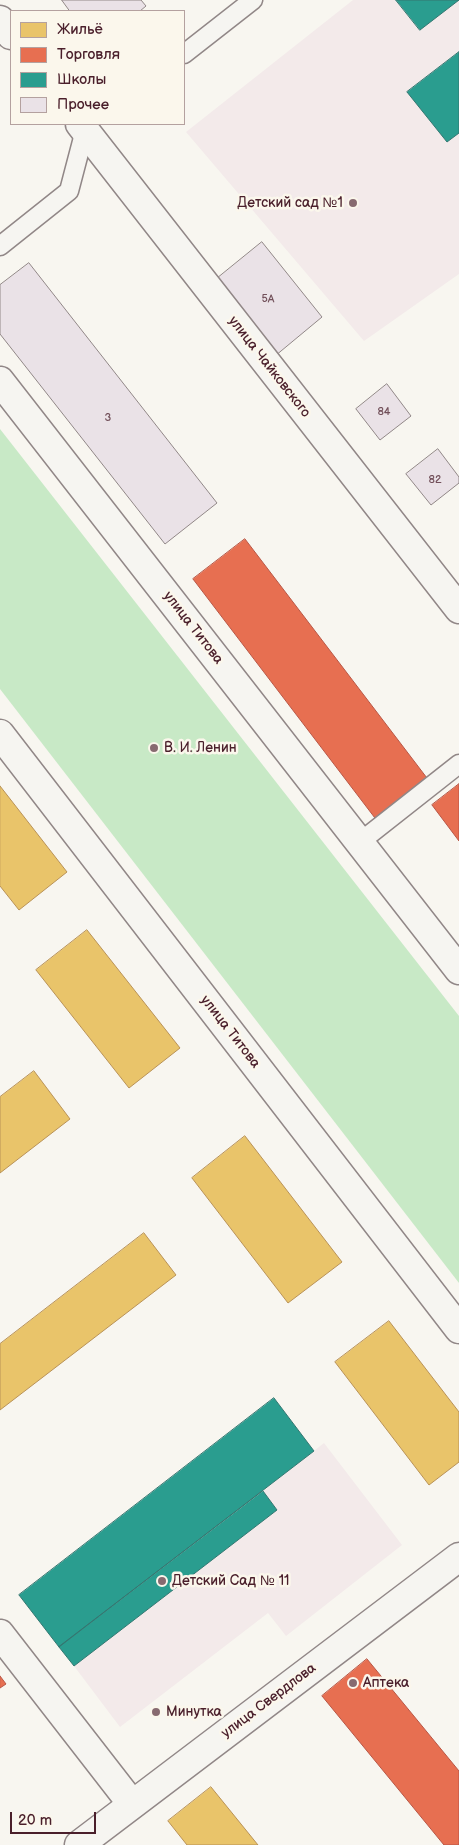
<!DOCTYPE html>
<meta charset="utf-8">
<style>
body{margin:0}
#map{position:relative;width:459px;height:1845px;overflow:hidden;background:#f8f6f0;font-family:"Balsamiq Sans",sans-serif}
canvas{display:block}
.legend{position:absolute;left:10px;top:10px;width:175px;height:115px;box-sizing:border-box;background:#fbf7ec;border:1px solid #b4a19f;margin:0;padding:6px 9px;list-style:none;font-size:15px;color:#4a1f2b}
.legend li{display:flex;align-items:center;gap:10px;height:25px}
.legend b{width:25px;border:1px solid #b4a19f}
.scale{position:absolute;left:10px;top:1812px;width:86px;height:22px;box-sizing:border-box;border:2px solid #4a1f2b;border-top:0;padding-left:6px;font-size:15px;line-height:18px;white-space:nowrap;color:#4a1f2b;-webkit-text-stroke:4px #fbf7ec;paint-order:stroke}
</style>
<div id="map">
<canvas width="459" height="1845"></canvas>
<ul class="legend">
<li><b style="height:14px;background:#e9c46a"></b>Жильё</li>
<li><b style="height:14px;background:#e76f51"></b>Торговля</li>
<li><b style="height:14px;background:#2a9d8f"></b>Школы</li>
<li><b style="height:14px;background:#eae2e7"></b>Прочее</li>
</ul>
<div class="scale">20 m</div>
</div>
<script>
const context = document.querySelector('canvas').getContext('2d');
context.lineJoin = 'round';
function fillPath(path, color) { context.fillStyle = color; context.fill(path, 'evenodd'); }
function stroke(path, color, width, dash) { context.strokeStyle = color; context.lineWidth = width; context.lineCap = dash ? 'butt' : 'round'; context.setLineDash(dash || []); context.stroke(path); }
function write(font, color, halo, rows, align = 'center') {
  context.font = font + ' "Balsamiq Sans",sans-serif'; context.lineWidth = 5; context.setLineDash([]); context.textBaseline = 'middle'; context.strokeStyle = halo; context.fillStyle = color; for (const [text, x, y, turn = 0] of rows) {
    context.save(); context.translate(x, y); context.rotate((+turn || 0) * Math.PI / 180); context.textAlign = isNaN(turn) ? turn : align; if (halo) context.strokeText(text, 0, 0); context.fillText(text, 0, 0); context.restore();
  }
}
fillPath(new Path2D(`
 M353,0H459V274L364,341L186,132Z
 M324,1443L402,1545L286,1636L268,1613L120,1727L74,1666L277,1510L263,1491Z`), '#f3eaea');
fillPath(new Path2D(`
 M0,429L459,1016V1283L0,689Z`), '#c8e9c6');
const homes = new Path2D(`
 M0,786L67,872L19,910L0,886Z
 M87,930L180,1048L129,1088L36,970Z
 M34,1071L70,1119L0,1173V1097Z
 M245,1136L342,1262L288,1303L192,1178Z
 M144,1233L176,1275L0,1410V1344Z
 M389,1321L459,1412V1462L429,1485L335,1362Z
 M211,1787L258,1845H187L168,1821Z`);
fillPath(homes, '#e9c46a');
stroke(homes, '#b99257', 1);
const shops = new Path2D(`
 M245,539L430,782L378,822L193,579Z
 M459,784V841L432,805Z
 M367,1659L459,1771V1845H444L322,1696Z
 M0,1676L6,1684L0,1688Z`);
fillPath(shops, '#e76f51');
stroke(shops, '#b85746', 1);
const schools = new Path2D(`
 M396,0H459L420,30Z
 M459,52V133L447,142L407,92Z
 M274,1398L314,1451L59,1647L19,1595Z
 M263,1491L277,1510L74,1666L59,1647Z`);
fillPath(schools, '#2a9d8f');
stroke(schools, '#347771', 1);
const building = new Path2D(`
 M62,0H141L146,6L140,11H70Z
 M262,242L322,317L275,356L214,281Z
 M29,263L217,503L165,544L0,334V285Z
 M387,384L411,416L380,440L356,409Z
 M438,449L459,477V483L431,505L406,474Z`);
fillPath(building, '#eae2e7');
stroke(building, '#918787', 1);
const lane = new Path2D(`
 M184,54L253,0
 M0,246L69,191L85,130L89,127
 M360,842L459,764`);
const street = new Path2D(`
 M0,20L11,35
 M80,124L459,609
 M0,1634L132,1804`);
const secondary = new Path2D(`
 M0,381L459,970
 M0,734L459,1329
 M79,1845L459,1557`);
stroke(lane, '#918787', 21);
stroke(street, '#918787', 31);
stroke(secondary, '#918787', 31);
stroke(lane, '#f6f5f1', 18);
stroke(street, '#f6f5f1', 28);
stroke(secondary, '#f6f5f1', 28);
for (const [x, y, r, color] of [
 [353,203,5,"#876a70"],
 [154,748,5,"#876a70"],
 [162,1581,5,"#876a70"],
 [353,1683,5,"#876a70"],
 [156,1712,5,"#876a70"]
]) { const dot = new Path2D(); dot.arc(x, y, r, 0, 2 * Math.PI); context.fillStyle = color; context.fill(dot); stroke(dot, '#fbf7ec', 2); }
write('11px', '#72505a', null, [
 ["5А",268,299],
 ["84",384,412],
 ["3",108,418],
 ["82",435,480]
]);
write('14px', '#4a1f2b', '#fbf7ec', [
 ["Детский сад №1",343,203,"right"],
 ["В. И. Ленин",164,748],
 ["Детский Сад № 11",172,1581],
 ["Аптека",363,1683],
 ["Минутка",166,1712]
], 'left');
write('14px', '#4a1f2b', '#fbf7ec', [
 ["улица Чайковского",269,367,52],
 ["улица Титова",193,628,52],
 ["улица Титова",230,1032,52],
 ["улица Свердлова",269,1701,-37]
]);
</script>
